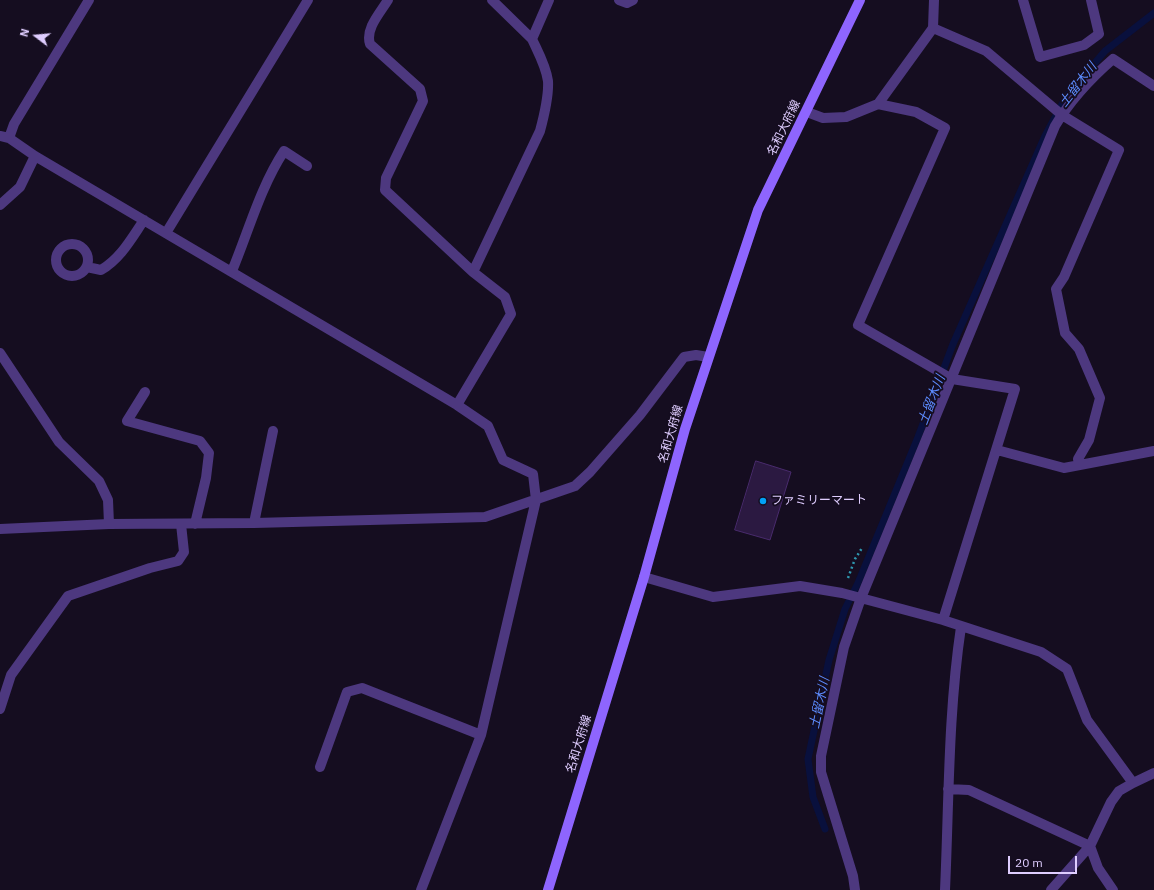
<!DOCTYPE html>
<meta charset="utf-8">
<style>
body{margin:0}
#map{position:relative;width:1154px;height:890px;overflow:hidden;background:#150d20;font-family:"IBM Plex Sans",sans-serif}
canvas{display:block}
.north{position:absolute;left:16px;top:16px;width:40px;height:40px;-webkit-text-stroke:3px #150d20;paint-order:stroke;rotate:286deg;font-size:11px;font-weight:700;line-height:16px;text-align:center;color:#dfcdff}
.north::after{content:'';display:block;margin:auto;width:14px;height:18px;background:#dfcdff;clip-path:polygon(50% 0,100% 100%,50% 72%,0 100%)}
.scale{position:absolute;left:1008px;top:856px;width:69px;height:18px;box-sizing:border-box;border:2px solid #dfcdff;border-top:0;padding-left:5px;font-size:12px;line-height:14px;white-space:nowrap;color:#dfcdff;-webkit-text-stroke:3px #150d20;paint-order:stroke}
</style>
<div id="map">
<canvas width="1154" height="890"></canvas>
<div class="north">N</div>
<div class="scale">20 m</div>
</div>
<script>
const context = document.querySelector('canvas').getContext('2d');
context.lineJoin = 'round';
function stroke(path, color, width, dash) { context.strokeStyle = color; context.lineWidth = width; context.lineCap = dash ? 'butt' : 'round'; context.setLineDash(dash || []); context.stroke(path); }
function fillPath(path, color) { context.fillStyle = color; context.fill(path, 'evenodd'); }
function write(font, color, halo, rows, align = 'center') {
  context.font = font + ' "IBM Plex Sans","Noto Sans JP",sans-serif'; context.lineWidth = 3.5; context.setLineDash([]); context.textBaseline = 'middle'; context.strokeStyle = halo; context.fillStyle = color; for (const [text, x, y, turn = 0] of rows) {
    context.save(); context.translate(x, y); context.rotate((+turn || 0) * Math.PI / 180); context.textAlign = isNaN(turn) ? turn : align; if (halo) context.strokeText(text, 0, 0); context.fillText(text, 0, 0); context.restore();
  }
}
stroke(new Path2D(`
 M825,829L813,797L808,759L829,660L845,609L858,583L918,437L953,344L1045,136L1066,97L1105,51L1154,13`), '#09103d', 7);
const building = new Path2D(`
 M756,461L791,472L770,540L735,530Z`);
fillPath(building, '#2b1941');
stroke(building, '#492b6d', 1);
stroke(new Path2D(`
 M848,578L855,559L862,548`), '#2f99b1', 2.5, [2, 3]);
stroke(new Path2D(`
 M388,0C380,13 365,29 370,44L420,89L423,101L386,178L385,190L473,272
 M492,0L532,39
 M619,0L627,3L633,0
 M1023,0L1040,57L1084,45L1099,34L1091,0
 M933,28L986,51L1062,115L1119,150L1064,277L1056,289L1065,333L1079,349L1100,398L1089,440L1078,459L1079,465
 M878,104L933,28L934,0
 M807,112L823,118L846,117L878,104L916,112L945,128L858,325L952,379L1015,389L943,620
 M0,136L9,138L35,156L457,405L488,426L503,460L533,474L536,500L481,735L421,890
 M9,138L14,124L89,0
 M0,205L20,187L35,156
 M166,233L308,0
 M56 260a16 16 0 1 1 32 0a16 16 0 1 1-32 0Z
 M87,267L101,270C121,258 131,239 144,220
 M232,271C249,230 260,188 284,151L307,166
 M0,353L59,442L99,481L108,500L109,524
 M145,392L127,421L200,441L209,453L206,478L195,524
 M457,405L511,314L505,297L473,272L540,131C544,116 549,97 548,81C546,66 538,52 532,39L549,0
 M997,450L1064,468L1154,451
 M254,523L273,431
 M0,529L109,524L254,523L485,517L575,486L590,472L640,415L684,357L696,355L708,357
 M644,577L713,597L800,586L842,593L943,620L1041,652L1067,669L1087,720L1133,783L1119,791L1111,802L1090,846L1051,890
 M0,709L11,675L68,596L150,568L178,561L184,552L181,524
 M320,767L347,692L362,688L481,735
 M1133,783L1154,773
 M948,789L969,790L1090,846L1098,868L1113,890
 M855,890L853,876L821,772V756L844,647L861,598L1055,126C1071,99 1090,79 1113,59L1154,86
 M945,890C949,803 948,714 961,627`), '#4d387f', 10);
stroke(new Path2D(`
 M548,890L644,577L685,429L758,210L860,0`), '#8e65fe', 10);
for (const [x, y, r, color] of [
 [763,501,4,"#02a1f5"]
]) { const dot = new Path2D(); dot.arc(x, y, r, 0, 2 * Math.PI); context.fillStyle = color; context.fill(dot); stroke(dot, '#150d20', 1.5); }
write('12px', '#dfcdff', '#150d20', [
 ["名和大府線",784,128,-64],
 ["名和大府線",671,434,-74],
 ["名和大府線",579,744,-73]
]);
write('12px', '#dfcdff', '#150d20', [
 ["ファミリーマート",771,501]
], 'left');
write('italic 13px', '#5c8bfe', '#150d20', [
 ["土留木川",1078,85,-52],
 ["土留木川",932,400,-69],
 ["土留木川",820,703,-78]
]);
</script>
